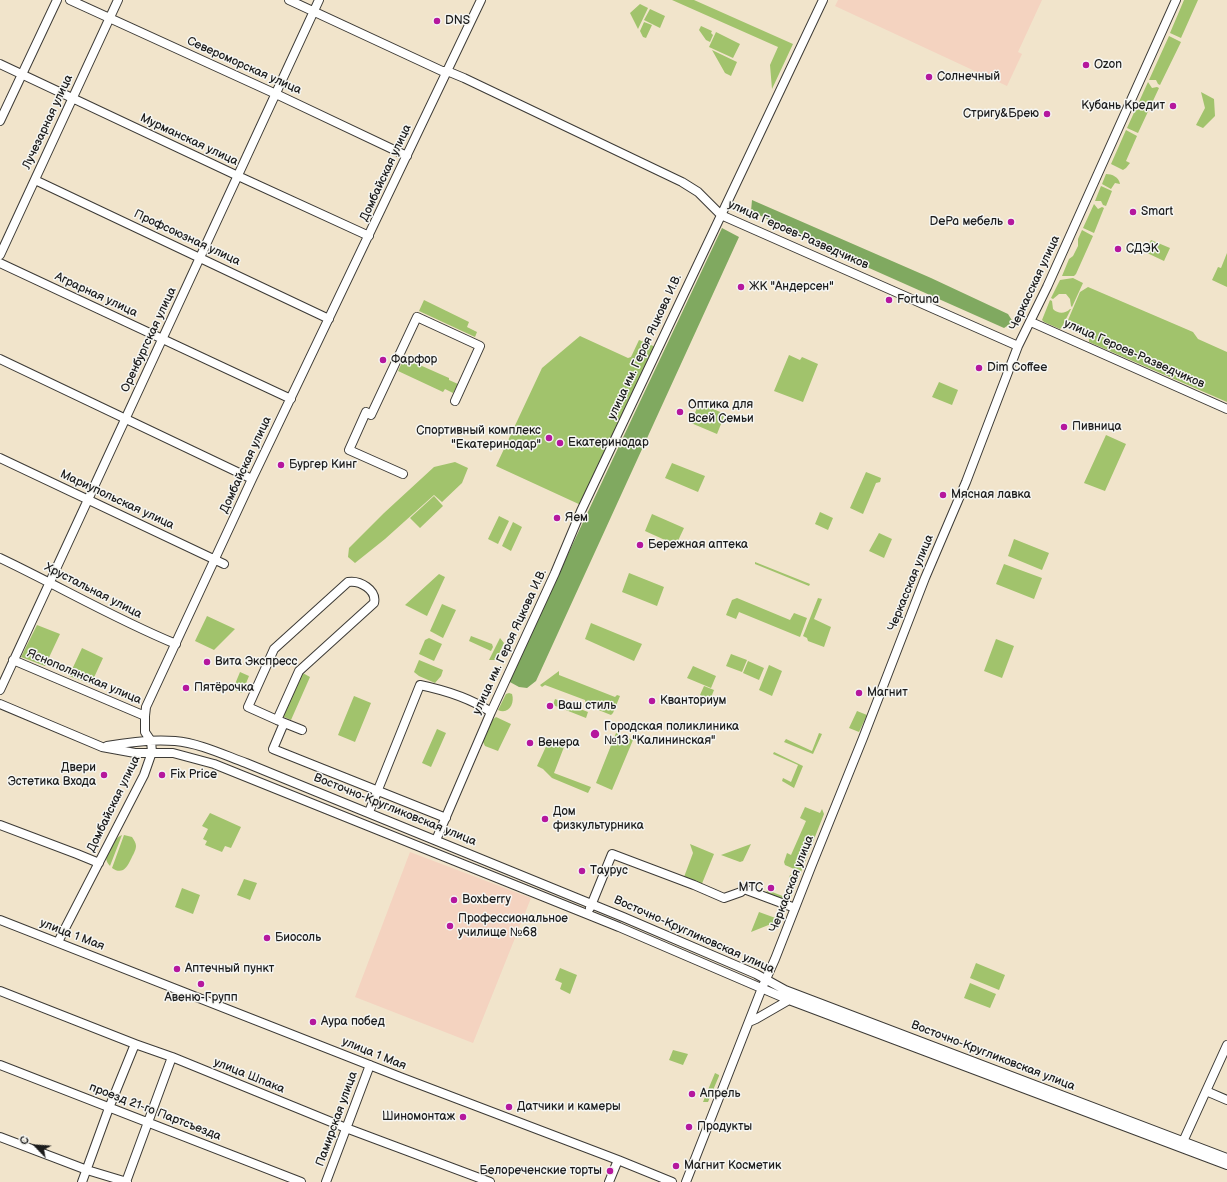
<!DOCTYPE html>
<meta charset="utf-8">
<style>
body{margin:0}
#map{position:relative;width:1227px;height:1182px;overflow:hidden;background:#f1e4cb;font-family:"Balsamiq Sans",sans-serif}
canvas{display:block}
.north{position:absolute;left:16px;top:1126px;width:40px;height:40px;-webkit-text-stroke:3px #f6f6f2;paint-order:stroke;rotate:295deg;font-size:11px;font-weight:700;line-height:16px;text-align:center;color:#1c1c1c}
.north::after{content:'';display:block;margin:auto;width:14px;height:18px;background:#1c1c1c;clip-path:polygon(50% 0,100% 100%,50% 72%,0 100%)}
</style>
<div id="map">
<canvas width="1227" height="1182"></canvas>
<div class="north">С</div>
</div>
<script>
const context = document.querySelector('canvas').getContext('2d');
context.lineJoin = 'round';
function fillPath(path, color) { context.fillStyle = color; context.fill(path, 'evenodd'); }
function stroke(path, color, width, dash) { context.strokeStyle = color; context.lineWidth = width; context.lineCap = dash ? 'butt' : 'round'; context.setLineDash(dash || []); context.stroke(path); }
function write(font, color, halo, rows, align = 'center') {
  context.font = font + ' "Balsamiq Sans",sans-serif'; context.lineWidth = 3; context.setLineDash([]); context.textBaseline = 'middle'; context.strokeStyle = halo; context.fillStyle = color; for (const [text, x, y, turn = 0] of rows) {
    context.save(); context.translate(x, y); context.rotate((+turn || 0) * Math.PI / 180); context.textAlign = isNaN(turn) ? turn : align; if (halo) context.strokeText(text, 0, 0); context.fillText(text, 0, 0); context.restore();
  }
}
fillPath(new Path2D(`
 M838,0H1042L1018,52L1022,54L1007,86L835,6Z
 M410,852L531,898L473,1043L355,997Z`), '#f4d3c0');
fillPath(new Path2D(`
 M672,0H694L793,44L772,89L770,65L778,47Z
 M1184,0H1198L1181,38L1170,33Z
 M640,4L648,8L638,29L630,13Z
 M650,9L665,16L660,28L644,20Z
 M644,22L652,25L646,38L643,37L640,31Z
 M701,26L712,31L711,33L713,35L710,42L706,40L699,30Z
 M716,32L740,44L733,58L709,47Z
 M1169,36L1181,42L1160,85L1158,84L1156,80H1149Z
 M712,50L737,62L731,76L725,73Z
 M1148,82L1152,88L1157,87L1159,88L1138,133L1127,128Z
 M1201,92L1214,99L1215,116L1203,128L1196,125L1205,108Z
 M1126,130L1137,136L1126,161L1130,163L1126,168L1123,170L1111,164Z
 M1106,174C1112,174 1119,177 1120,184L1115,183L1111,189L1102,184Z
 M1101,186L1112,191L1106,206L1103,205L1101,201H1095Z
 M1094,204L1098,209L1102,207L1104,208L1094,233L1083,228Z
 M1082,230L1093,236L1076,274L1074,276H1062L1069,259L1073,256L1078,246V239Z
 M1151,240L1170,248L1164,261L1145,252Z
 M1227,253V287L1212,280L1218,267L1221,268Z
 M1073,278L1083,283L1072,307L1071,306L1070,299L1066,294H1059L1053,299L1051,298L1060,280Z
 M1088,287L1193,332L1198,339L1227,352V402L1089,342V339L1087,337L1065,327L1080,292Z
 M424,300L469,322L467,327L477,332L475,337L419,311Z
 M1050,300L1052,301L1053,309C1058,314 1065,314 1070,309H1071L1062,327L1060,329L1044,322L1042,320Z
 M580,336L628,358L631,357L639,340L658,348L583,506L496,466L542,368Z
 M789,355L800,360L802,357L818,364L803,402L774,391Z
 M404,358L449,378V380L458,384L453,393L445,389L443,392L398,371Z
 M939,382L958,390L952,405L932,397Z
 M699,403L725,414L717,434L691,423Z
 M1106,435L1126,444L1105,491L1084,483Z
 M455,462L468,468L462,483L442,502L434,495L385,539L355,563L348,557L349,548L384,513L434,467Z
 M672,463L705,476L698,492L665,478Z
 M866,472L881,478L880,482L876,483L863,514L850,508Z
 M434,496L443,506L420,528L410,518Z
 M820,512L833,518L828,530L815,524Z
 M652,514L684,528L676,545L645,531Z
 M499,516L509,521L498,544L488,539Z
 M513,522L522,527L511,551L502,546Z
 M879,533L892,539L884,558L869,551Z
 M1014,539L1049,553L1042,570L1008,556Z
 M755,562L810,584L809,586L755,564Z
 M1004,564L1042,578L1034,599L996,584Z
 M629,573L664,587L657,606L622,592Z
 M439,574L445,577L427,616L405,605Z
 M737,598L790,620L794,613L807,618L800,637L739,612L736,619L726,615L732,600Z
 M818,598L822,599L814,619L831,627L824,647L808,641L807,638L803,636Z
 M442,604L456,610L443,638L430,631Z
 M207,616L235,629L214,650L195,641Z
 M591,623L642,644L634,661L585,639Z
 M37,625L60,634L45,666L21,657Z
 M471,636L492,644L493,647L491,651L469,641Z
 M429,638L442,644L434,661L419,654L425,640Z
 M500,638L504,643L496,660H489Z
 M996,639L1014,646L1002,678L984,671Z
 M82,648L103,658L91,684L69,676Z
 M731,654L747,660L742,672L726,666Z
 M419,660L443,670L441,676L435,683L419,676L414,672Z
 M748,661L764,668L759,680L743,673Z
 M769,665L782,671L772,696L759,690Z
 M693,666L716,676L711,688L687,678Z
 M559,671V675L615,697L617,695L620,696L613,713L611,715L586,705L585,700L545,685L542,687L540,685Z
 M240,672L249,676L242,693L233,689Z
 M301,672L310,677L291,720L282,716Z
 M704,686L714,690L710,700L700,695Z
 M509,693L512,694C515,703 509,715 498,710L506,694Z
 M354,696L371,703L355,742L338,735Z
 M555,699L588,712L586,718L553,705Z
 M857,711L867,715L859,732L849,728Z
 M496,717L511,724L498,751L485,746L482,740L491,721Z
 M437,729L446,733L431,767L422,763Z
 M616,733L633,740L612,790L596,783Z
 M819,733L822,734L813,754L784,742L786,739L812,751Z
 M549,740L562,745L564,747L554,773L591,787L588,793L552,778L543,769L537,766Z
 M774,752L803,766L794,788L782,781L783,778L791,782L798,765L773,754Z
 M805,807L820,813L822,809L824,814L801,872L785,865L784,862L787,853L791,855L806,821L800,818Z
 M210,813L241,827L231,848L225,846L222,852L205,845L207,841L203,839L208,829L202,826Z
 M122,835L110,866C108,864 106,861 106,857C108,849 114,838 122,835Z
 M124,835L132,837C134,840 136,843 136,846C136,850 133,855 131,859C127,868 122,875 112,868Z
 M690,844L714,854L701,886L685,879L684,877L693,853Z
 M751,844L743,861L740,862L721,855Z
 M790,875L798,879L789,902L766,894L767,890L785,897L792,879L789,878Z
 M244,879L257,883L250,900L237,895Z
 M182,888L200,895L193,914L175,907Z
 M759,912L781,920L751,932Z
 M976,963L1005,975L999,990L970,978Z
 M560,968L577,975L570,994L560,989L562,983L555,980Z
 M970,983L996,994L990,1008L964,998Z
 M673,1050L688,1054L683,1065L669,1060Z
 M715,1073L719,1075V1076L708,1102H703Z`), '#a1c36c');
fillPath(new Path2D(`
 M752,200L931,278L1008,314L1013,322L1004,328L842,256L751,211Z
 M722,228L739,237L536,681L527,688L519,687L508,681Z`), '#80a960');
const minor = new Path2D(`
 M70,0L276,94L407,156
 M289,0L442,71H447L464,78L682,182L698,192L721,215L1018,346
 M0,64L238,176L369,236
 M0,121L57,0
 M35,180L329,319
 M0,255L118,0
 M0,263L291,399
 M1031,322L1227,409
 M0,359L252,479
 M0,458L224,564
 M403,474L349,450L366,412L371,415L417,317L480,346L455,401
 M0,558C59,586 115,619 176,644
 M13,660L145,716
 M0,690L319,0
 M0,704L102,747L135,753H173L214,764L619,927L789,1000L1227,1165
 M277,720L248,707L274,649L348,582C360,580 377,590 374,603L299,671L277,720L302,730
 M284,723L273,749L446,818
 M107,746C129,742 152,739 175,741C199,743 224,755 246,763L623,917L756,974L785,990L1227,1158
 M369,812L420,685C444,690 470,698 491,712
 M0,825L77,854L99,863
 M436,840L491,712L555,573L581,511L823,0
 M590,908L612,854L694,885L724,898L741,892L744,889L795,908
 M0,920L400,1077L618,1160L672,1182
 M58,942L144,775L152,752L151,741L145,732V716L146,707L252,479L481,0
 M0,991L135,1044L172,1057L346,1128L490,1182
 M749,1022L756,1019L789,1000
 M0,1065L301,1182
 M1206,1091L1227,1100
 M0,1137L87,1170L127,1182
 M1181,1146L1227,1045
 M82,1182L109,1108L135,1044
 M126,1182L172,1057
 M326,1182L370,1065
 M609,1182L618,1160
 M686,1182L762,988L775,959L811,867L863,738L925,578L966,482L1018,346L1047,287L1176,0`);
stroke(minor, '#3c3a36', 10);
stroke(minor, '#fff', 8);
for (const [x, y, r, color] of [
 [437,21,4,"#b5179e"],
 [1086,65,4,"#b5179e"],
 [929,77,4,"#b5179e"],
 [1173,106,4,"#b5179e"],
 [1047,114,4,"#b5179e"],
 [1133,212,4,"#b5179e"],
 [1011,222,4,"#b5179e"],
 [1118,249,4,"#b5179e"],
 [741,287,4,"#b5179e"],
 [889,300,4,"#b5179e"],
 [383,360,4,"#b5179e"],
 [979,368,4,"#b5179e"],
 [680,412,4,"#b5179e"],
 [1064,427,4,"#b5179e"],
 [549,438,4,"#b5179e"],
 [560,443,4,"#b5179e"],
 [281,465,4,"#b5179e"],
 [943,495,4,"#b5179e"],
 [557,518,4,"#b5179e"],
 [640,545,4,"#b5179e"],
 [207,662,4,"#b5179e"],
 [186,688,4,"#b5179e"],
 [859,693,4,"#b5179e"],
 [652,701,4,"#b5179e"],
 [550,706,4,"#b5179e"],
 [595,734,5,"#b5179e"],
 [530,743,4,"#b5179e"],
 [104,775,4,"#b5179e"],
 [162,775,4,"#b5179e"],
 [545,819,4,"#b5179e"],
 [582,871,4,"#b5179e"],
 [771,888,4,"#b5179e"],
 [454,900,4,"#b5179e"],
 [450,926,4,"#b5179e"],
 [267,938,4,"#b5179e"],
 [177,969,4,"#b5179e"],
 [201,984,4,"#b5179e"],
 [313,1022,4,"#b5179e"],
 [692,1094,4,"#b5179e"],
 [509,1107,4,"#b5179e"],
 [463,1117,4,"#b5179e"],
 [689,1127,4,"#b5179e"],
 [676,1166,4,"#b5179e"],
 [610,1171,4,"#b5179e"]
]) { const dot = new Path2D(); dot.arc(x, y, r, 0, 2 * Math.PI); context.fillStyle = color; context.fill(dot); stroke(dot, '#f6f6f2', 1.5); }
write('12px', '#1c1c1c', '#f6f6f2', [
 ["DNS",445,21],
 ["Ozon",1094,65],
 ["Солнечный",937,77],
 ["Кубань Кредит",1165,106,"right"],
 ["Стригу&Брею",1039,114,"right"],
 ["Smart",1141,212],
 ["DePa мебель",1003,222,"right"],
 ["СДЭК",1126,249],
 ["ЖК \"Андерсен\"",749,287],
 ["Fortuna",897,300],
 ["Фарфор",391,360],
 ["Dim Coffee",987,368],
 ["Оптика для",688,405],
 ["Всей Семьи",688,419],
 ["Пивница",1072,427],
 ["Спортивный комплекс",541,431,"right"],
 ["\"Екатеринодар\"",541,445,"right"],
 ["Екатеринодар",568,443],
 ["Бургер Кинг",289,465],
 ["Мясная лавка",951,495],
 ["Яем",565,518],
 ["Бережная аптека",648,545],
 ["Вита Экспресс",215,662],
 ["Пятёрочка",194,688],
 ["Магнит",867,693],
 ["Кванториум",660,701],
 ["Ваш стиль",558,706],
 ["Городская поликлиника",604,727],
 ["№13 \"Калининская\"",604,741],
 ["Венера",538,743],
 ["Двери",96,768,"right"],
 ["Эстетика Входа",96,782,"right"],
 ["Fix Price",170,775],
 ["Дом",553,812],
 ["физкультурника",553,826],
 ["Таурус",590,871],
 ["МТС",763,888,"right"],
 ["Boxberry",462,900],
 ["Профессиональное",458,919],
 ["училище №68",458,933],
 ["Биосоль",275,938],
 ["Аптечный пункт",185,969],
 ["Авеню-Групп",201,998,"center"],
 ["Аура побед",321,1022],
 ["Апрель",700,1094],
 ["Датчики и камеры",517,1107],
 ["Шиномонтаж",455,1117,"right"],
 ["Продукты",697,1127],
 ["Магнит Косметик",684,1166],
 ["Белореченские торты",602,1171,"right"]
], 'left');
write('12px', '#1c1c1c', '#f6f6f2', [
 ["Североморская улица",244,66,24],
 ["Лучезарная улица",48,122,-65],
 ["Мурманская улица",189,140,25],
 ["Домбайская улица",386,173,-65],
 ["улица Героев-Разведчиков",798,235,24],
 ["Профсоюзная улица",187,238,25],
 ["Черкасская улица",1035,283,-65],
 ["Аграрная улица",96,295,25],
 ["Оренбургская улица",149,340,-65],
 ["улица им. Героя Яцкова И.В.",645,347,-65],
 ["улица Героев-Разведчиков",1134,354,24],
 ["Домбайская улица",246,465,-65],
 ["Мариупольская улица",117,500,25],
 ["Черкасская улица",911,583,-68],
 ["Хрустальная улица",93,591,27],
 ["улица им. Героя Яцкова И.В.",510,642,-65],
 ["Яснополянская улица",84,677,23],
 ["Домбайская улица",114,804,-64],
 ["Восточно-Кругликовская улица",395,810,22],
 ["Черкасская улица",792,884,-69],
 ["улица 1 Мая",72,935,21],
 ["Восточно-Кругликовская улица",694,935,24],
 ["улица 1 Мая",374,1054,22],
 ["Восточно-Кругликовская улица",993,1056,21],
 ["улица Шпака",249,1076,22],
 ["проезд 21-го Партсъезда",155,1112,21],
 ["Памирская улица",337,1119,-70]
]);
</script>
